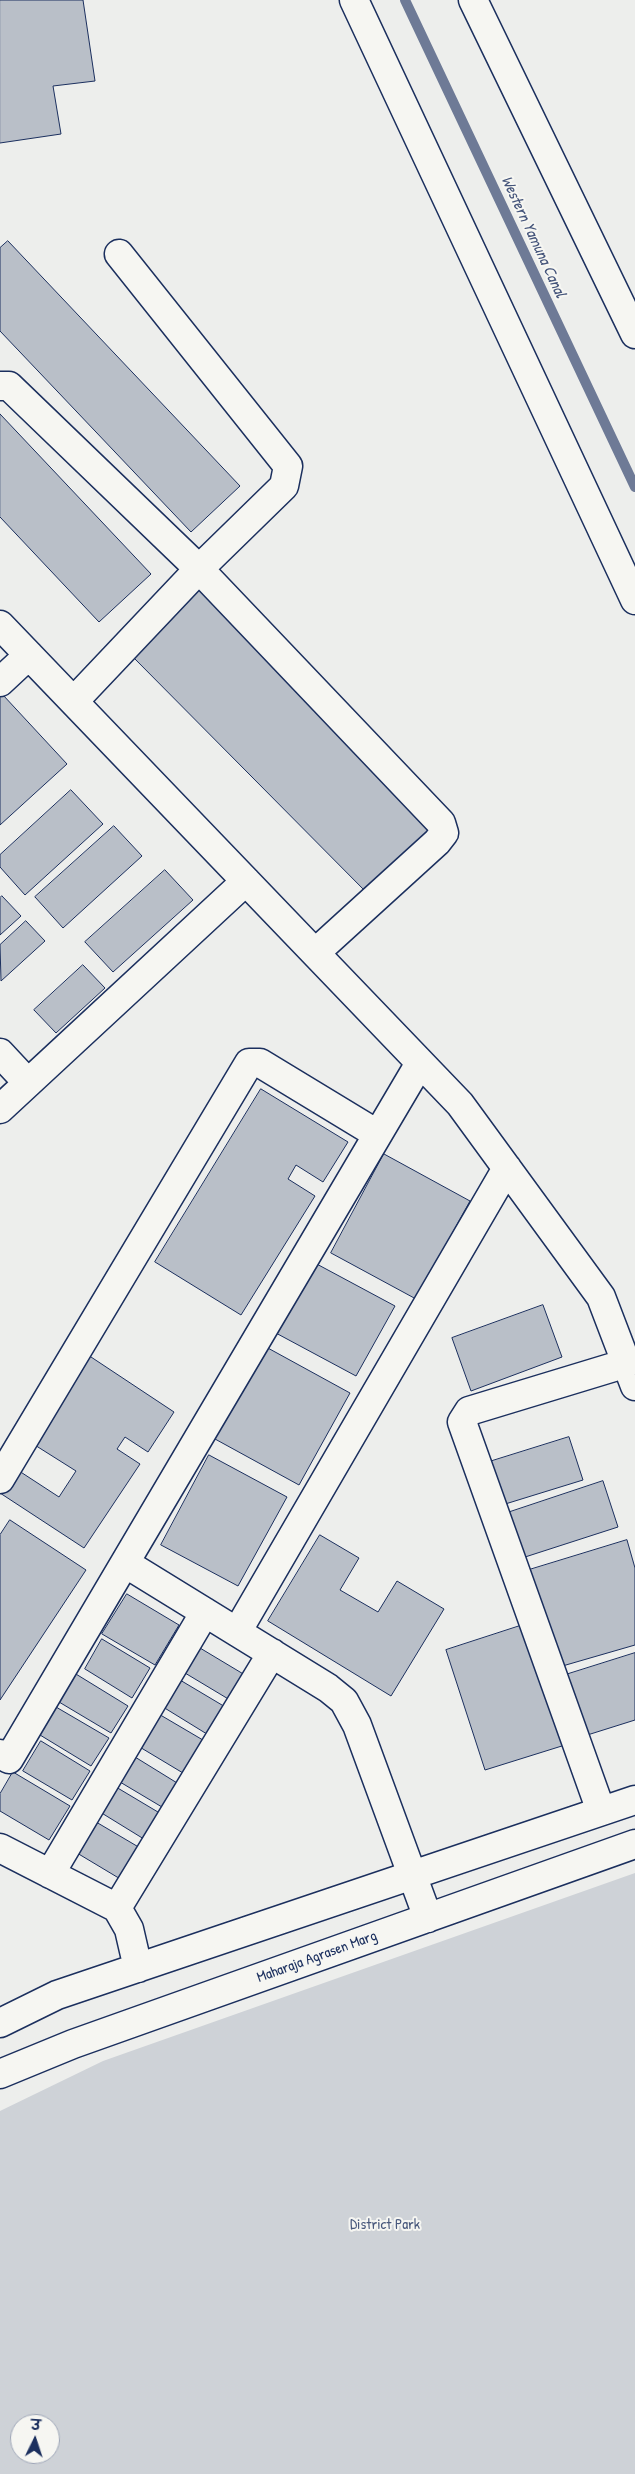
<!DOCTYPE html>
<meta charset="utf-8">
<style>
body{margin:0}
#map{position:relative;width:635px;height:2474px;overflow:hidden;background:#edeeec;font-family:"Patrick Hand","Playpen Sans Deva",sans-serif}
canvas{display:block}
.north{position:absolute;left:10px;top:2414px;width:50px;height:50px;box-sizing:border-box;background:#f6f6f2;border:1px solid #9ea6b7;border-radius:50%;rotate:4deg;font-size:14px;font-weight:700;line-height:20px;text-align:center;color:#1b2f5e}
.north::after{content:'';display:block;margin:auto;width:18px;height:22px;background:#1b2f5e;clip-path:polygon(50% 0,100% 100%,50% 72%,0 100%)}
</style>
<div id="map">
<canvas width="635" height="2474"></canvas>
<div class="north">उ</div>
</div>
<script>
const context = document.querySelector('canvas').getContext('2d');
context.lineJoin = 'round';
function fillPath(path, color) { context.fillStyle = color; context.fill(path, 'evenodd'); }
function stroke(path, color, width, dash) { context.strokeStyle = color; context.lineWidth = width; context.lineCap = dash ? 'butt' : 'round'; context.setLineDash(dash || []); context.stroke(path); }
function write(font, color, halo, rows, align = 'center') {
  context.font = font + ' "Patrick Hand",sans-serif'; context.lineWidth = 4; context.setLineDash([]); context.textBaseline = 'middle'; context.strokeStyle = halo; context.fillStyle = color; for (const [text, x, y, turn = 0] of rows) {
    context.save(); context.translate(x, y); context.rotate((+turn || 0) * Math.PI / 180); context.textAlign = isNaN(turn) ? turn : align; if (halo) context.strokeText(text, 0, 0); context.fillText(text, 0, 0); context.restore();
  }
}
fillPath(new Path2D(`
 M635,1873V2474H0V2111L103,2061ZM20,2424H50V2454H20Z`), '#ced2d7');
stroke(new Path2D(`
 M405,0L635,487`), '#6e7a96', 10);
const building = new Path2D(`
 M0,0H83L95,81L53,86L61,134L0,143Z
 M8,241L240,486L191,532L0,331V248Z
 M0,414L151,574L99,622L0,517Z
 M200,590L437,828L369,895L132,656Z
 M3,695L67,764L0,825V698Z
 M71,790L103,824L25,895L0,867V855Z
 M114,826L142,856L63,928L35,897Z
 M165,870L193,900L113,972L85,942Z
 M2,896L21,916L0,935V898Z
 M26,921L45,941L1,981L0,945Z
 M83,965L105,988L56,1033L34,1010Z
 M261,1089L348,1142L323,1182L296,1165L288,1179L315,1196L241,1315L155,1262Z
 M384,1154L470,1201L416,1299L331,1253Z
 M313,1262L395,1306L356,1376L274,1332Z
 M543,1305L562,1357L471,1391L452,1338Z
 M266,1347L350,1393L299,1485L215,1439Z
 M88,1355L174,1412L148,1452L125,1437L117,1449L140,1464L84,1548L0,1493L13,1467L59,1497L76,1471L30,1442Z
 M569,1437L583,1480L502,1505L489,1462Z
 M209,1455L287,1497L238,1586L161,1545Z
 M603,1481L618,1527L522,1558L507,1513Z
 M10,1520L86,1570L0,1700V1535Z
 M320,1535L359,1558L340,1590L378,1612L397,1581L444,1609L391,1696L268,1621Z
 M627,1540L635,1568V1645L559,1667L529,1570Z
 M127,1594L179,1625L155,1665L102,1634Z
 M526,1624L565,1745L485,1770L446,1650Z
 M102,1639L150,1668L132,1698L85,1669Z
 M195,1645L245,1675L230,1700L180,1670Z
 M635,1653V1720L581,1737L562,1676Z
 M71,1671L128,1706L111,1733L54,1699Z
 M180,1680L232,1711L215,1739L163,1707Z
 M56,1707L109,1738L91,1766L40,1735Z
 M157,1713L208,1743L188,1776L138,1746Z
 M41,1741L90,1771L72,1800L23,1771Z
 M135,1757L182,1786L167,1810L120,1782Z
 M13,1772L70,1806L49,1840L0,1811V1794Z
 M116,1787L168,1818L152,1844L100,1812Z
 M91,1819L147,1852L127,1883L72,1850Z`);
fillPath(building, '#b9bfc8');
stroke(building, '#1b2f5e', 1);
const minor = new Path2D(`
 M354,0L635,600
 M473,0L635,334
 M0,386H9L199,569L441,823L444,833L437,842L315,953
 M0,625L460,1104L601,1297L635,1386
 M0,682L29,655
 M74,701L199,569L284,486L288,466L119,254
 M0,1053L28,1083
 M0,1109L246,881
 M0,1479L249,1063H260L377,1134
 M125,1563L328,1688L344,1701L357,1725L428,1918
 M237,1632L507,1168
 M0,1754L9,1759L420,1063
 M601,1811L462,1422L469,1411L627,1363
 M0,1848L117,1908L129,1929L138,1968
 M50,1874L205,1612
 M117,1908L272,1653
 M0,2023L57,1995L635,1800
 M0,2074L73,2044L635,1844`);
stroke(minor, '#1b2f5e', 31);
stroke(minor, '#f6f6f2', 28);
write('15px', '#1b2f5e', '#f6f6f2', [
 ["Maharaja Agrasen Marg",317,1957,-20]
]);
write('15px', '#48587c', '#f6f6f2', [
 ["District Park",385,2225]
]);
write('italic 16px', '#44547a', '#f6f6f2', [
 ["Western Yamuna Canal",533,237,65]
]);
</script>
